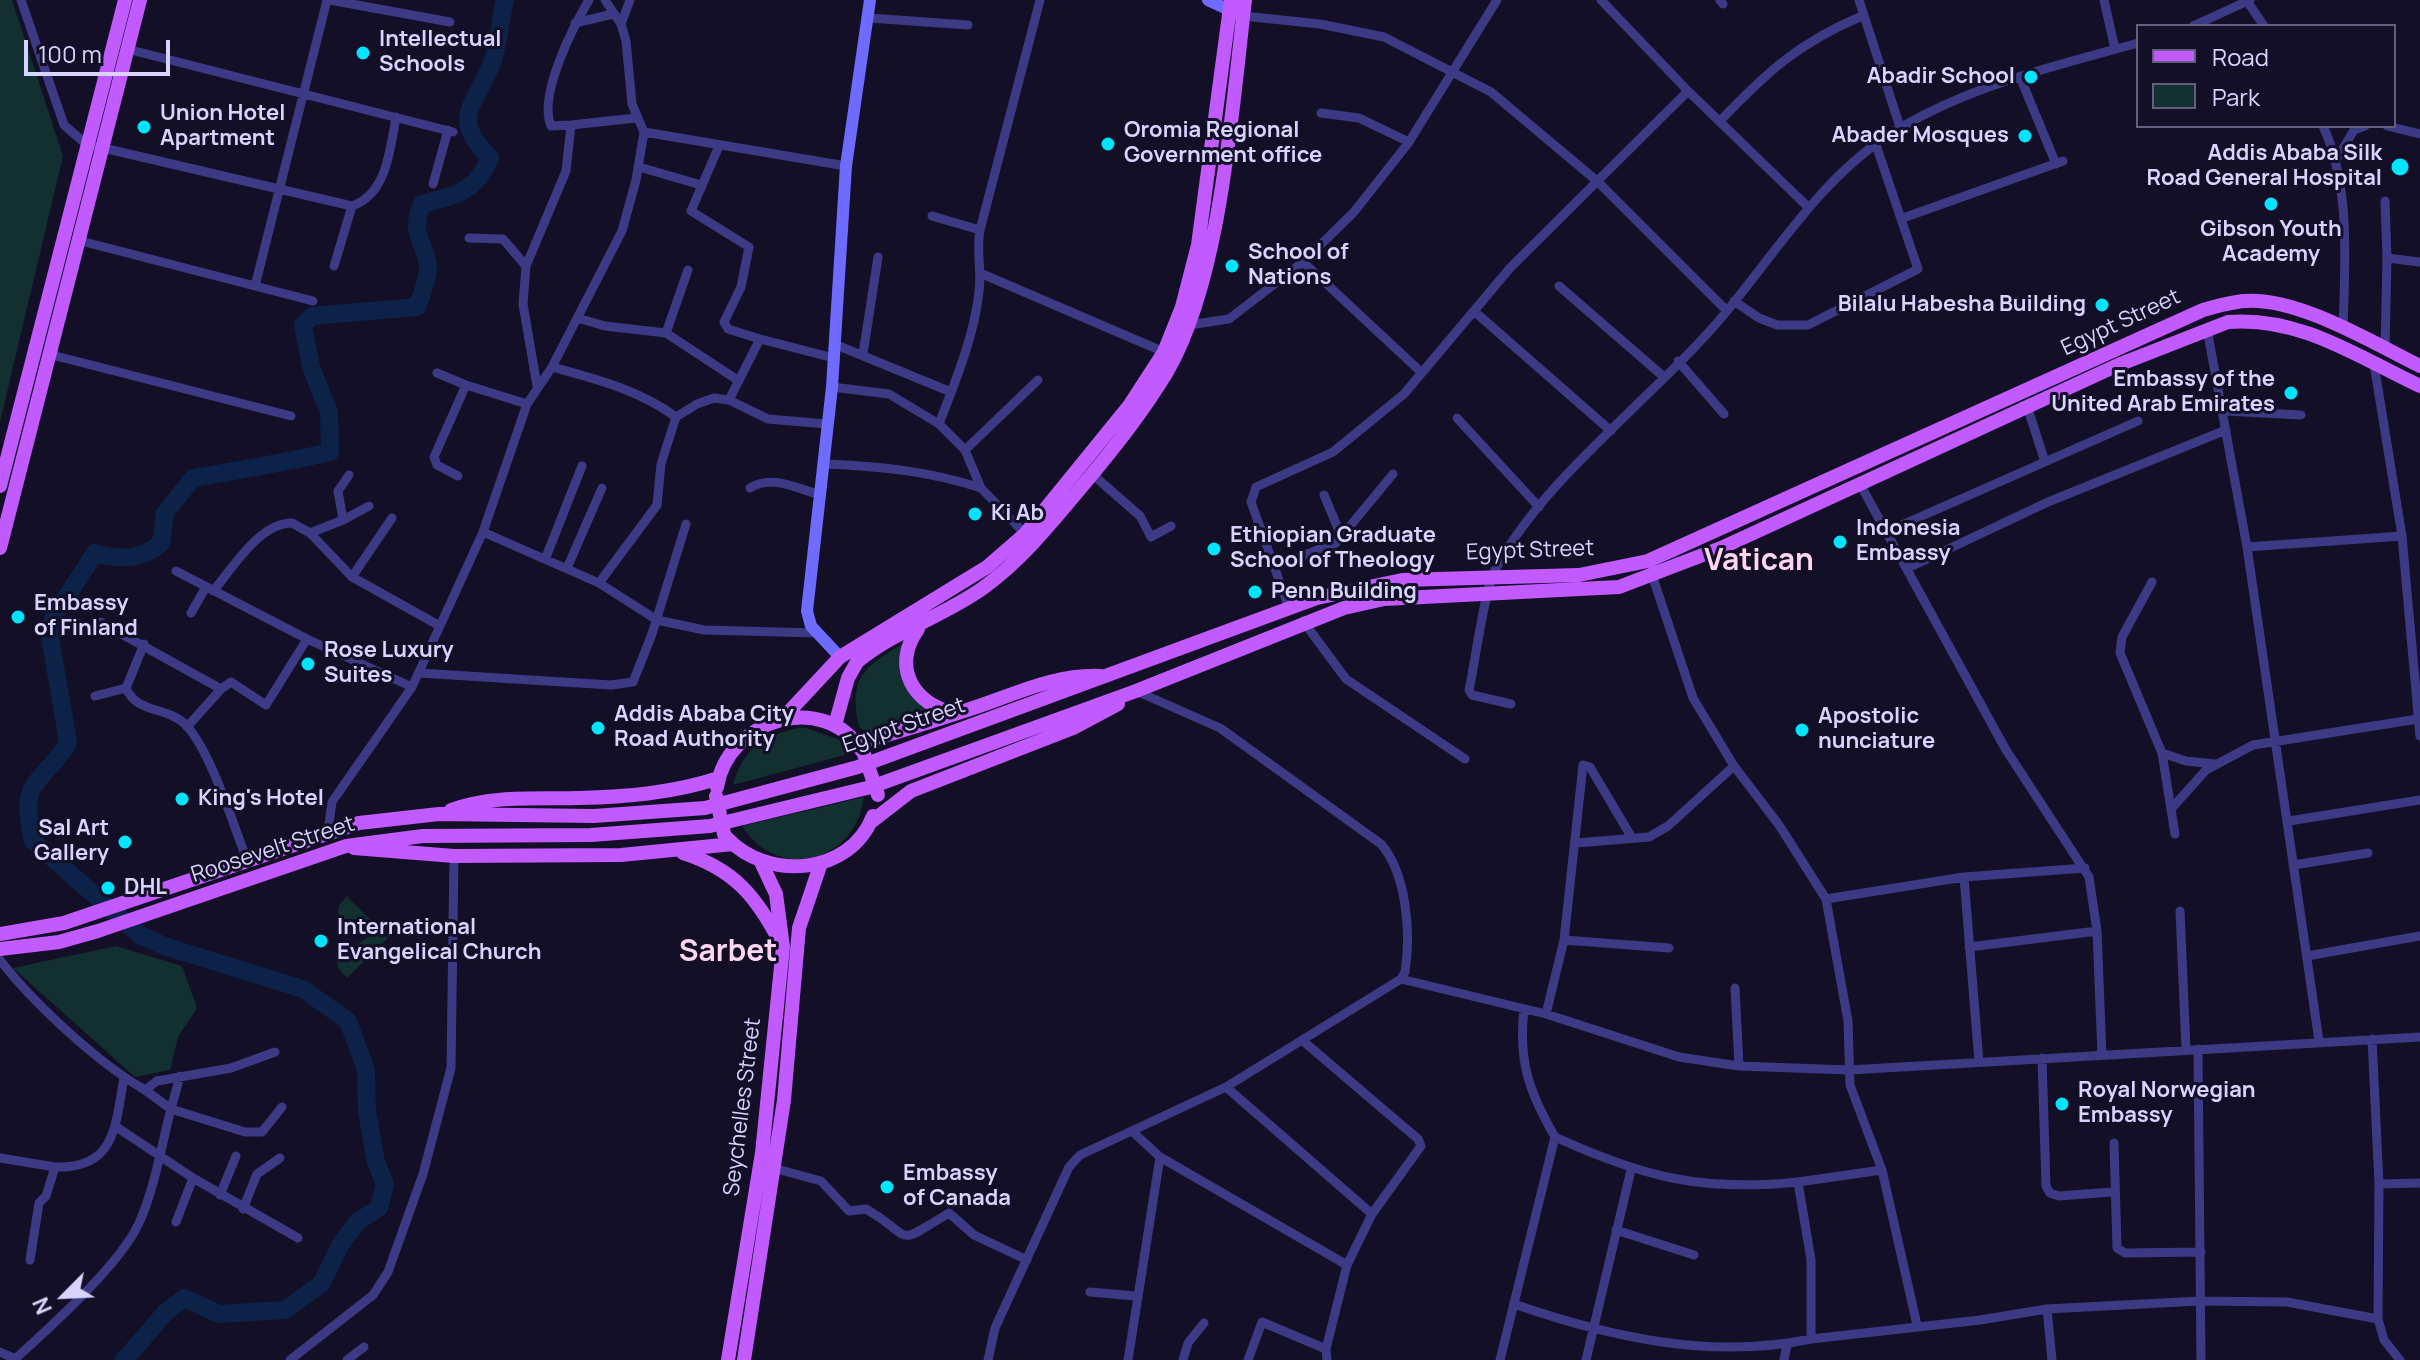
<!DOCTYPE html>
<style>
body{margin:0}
#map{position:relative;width:2420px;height:1360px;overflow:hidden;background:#130f26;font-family:Manrope,sans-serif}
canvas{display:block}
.legend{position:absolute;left:2136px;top:24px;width:260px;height:104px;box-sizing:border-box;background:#130f26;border:2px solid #625e7d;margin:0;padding:10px 14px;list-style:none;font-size:24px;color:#d9d4ff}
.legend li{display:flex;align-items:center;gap:16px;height:40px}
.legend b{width:40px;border:2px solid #625e7d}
.north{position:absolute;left:24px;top:1256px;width:80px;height:80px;-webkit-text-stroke:6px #130f26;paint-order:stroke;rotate:246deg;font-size:22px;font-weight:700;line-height:32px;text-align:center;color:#d9d4ff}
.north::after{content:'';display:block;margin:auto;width:28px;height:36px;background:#d9d4ff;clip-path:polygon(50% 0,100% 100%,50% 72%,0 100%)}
.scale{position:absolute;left:24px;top:40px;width:146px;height:36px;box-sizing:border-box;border:4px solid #d9d4ff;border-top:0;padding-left:10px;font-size:24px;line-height:28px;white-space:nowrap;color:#d9d4ff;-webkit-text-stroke:6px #130f26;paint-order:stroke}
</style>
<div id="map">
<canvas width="2420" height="1360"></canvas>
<ul class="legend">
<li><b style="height:10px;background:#c25bff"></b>Road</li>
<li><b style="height:22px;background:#12302f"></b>Park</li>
</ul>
<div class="north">N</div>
<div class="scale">100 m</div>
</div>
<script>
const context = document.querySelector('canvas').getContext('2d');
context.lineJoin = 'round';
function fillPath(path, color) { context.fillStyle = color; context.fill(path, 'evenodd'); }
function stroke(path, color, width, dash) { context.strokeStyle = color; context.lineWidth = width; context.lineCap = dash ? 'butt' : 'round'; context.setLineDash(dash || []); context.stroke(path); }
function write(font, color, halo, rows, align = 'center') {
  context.font = font + ' Manrope,sans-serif'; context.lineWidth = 6; context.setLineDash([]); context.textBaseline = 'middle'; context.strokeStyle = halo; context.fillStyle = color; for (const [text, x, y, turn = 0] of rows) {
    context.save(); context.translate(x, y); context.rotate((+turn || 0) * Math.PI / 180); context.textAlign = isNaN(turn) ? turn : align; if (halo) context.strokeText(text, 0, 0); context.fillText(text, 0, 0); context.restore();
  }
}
fillPath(new Path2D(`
 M0,0H12L63,156L0,422Z
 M904,643L900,657L933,710L887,730L868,733L859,727C848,677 864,667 904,643Z
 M803,727L840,740L852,753L733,785C744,746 765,735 803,727Z
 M864,797C855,863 779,883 742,826Z
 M347,896L388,938L347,978L338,968L337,959L369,936L357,924L351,928L338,913L339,905Z
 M116,946L182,966L197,1008L178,1037L170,1070L135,1077L13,968Z`), '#12302f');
stroke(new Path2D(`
 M124,1360L166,1312L184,1298L219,1314L285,1310L321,1284L340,1245L357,1222L379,1208L385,1184L376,1162L367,1112L366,1070L348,1021L303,989L164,946L140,935L33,841C30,825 25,804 32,789C39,775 59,761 68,742L49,631L54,616L95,553C118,560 143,560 161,543L165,513L193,478C239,470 284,463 330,452L329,412L311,367L303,325L312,316L417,307C421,296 428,280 428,268C427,242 408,236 422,204C457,194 473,195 490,158C449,117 475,106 492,63C499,43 500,20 505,0`), '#0c2248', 18);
stroke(new Path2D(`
 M21,0L64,125L86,144L352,206C387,194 390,149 396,117
 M330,0L450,22
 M1601,0L1688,91L1808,207
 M1720,0L1723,4
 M1859,0L1900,127
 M2104,0L2115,49
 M2247,1L2264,26
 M1243,16L1320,24L1384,37L1491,92L1597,181L1727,311
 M869,18L968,25
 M575,23L613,14
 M621,24L630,0
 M2193,26L2250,0
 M127,49L453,132
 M2020,77L2056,164
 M1321,113L1359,118L1409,142
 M1720,121C1767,72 1798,43 1862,16
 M571,125L551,126C538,95 573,27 589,0
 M2323,126C2351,186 2345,264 2343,329
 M2387,126L2420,134
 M644,132L846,166
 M719,146L691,211L749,247L741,287L724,322L728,329L760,339
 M2335,162L2354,130L2365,126
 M639,167L701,185
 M433,184L448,130
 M2385,201L2387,258
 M932,216L980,230
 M1903,218L2063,161
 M469,238L503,239L526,266
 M77,240L313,301
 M1303,262L1421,372
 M334,266L352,206
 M980,273L1164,352
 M255,286L327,0
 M1559,286L1664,377
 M1734,301L1759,318L1777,325H1808L1918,269L1876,145
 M1475,312L1611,431
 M577,318L605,326L666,333L739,381
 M1189,325L1229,319L1303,262L1354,212L1409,142L1497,0
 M2207,329L2247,547L2319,1041
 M666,333L688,270
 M834,344L951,392
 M2385,349L2387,258L2420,262
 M48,354L291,416
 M863,354L878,257
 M1678,361L1724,414
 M2374,364L2402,536L2420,736
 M552,367C596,379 639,390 676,417
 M437,373L466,385
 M537,386L523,304L526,266L566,171L571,125L636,118
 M832,387L889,394L939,424L965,450L981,488L1027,536
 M729,400L760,339L834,358
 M2027,406L2045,462
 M2225,411L2301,415
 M1457,418L1539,507
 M939,424C955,382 974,337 979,292C982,271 976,252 980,230L1040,0
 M965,450L1038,380
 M824,464C879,466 929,471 981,488
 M1092,474L1140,516L1151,537L1171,526
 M458,476L437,465L434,457L466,385L527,404
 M1860,484L2006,750L2089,877L2097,931L2102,1055
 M750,488C771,474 798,489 821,495
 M1324,495L1342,538
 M343,520L369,506
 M1888,531L2138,421
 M483,532L599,583L657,620L704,630L816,633
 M310,533L343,520L338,491L349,475
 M2247,547L2402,536
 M546,557L582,466
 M1275,566L1336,543L1393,474
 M567,568L602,488
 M1908,568L2048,502L2226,430
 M176,571L307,639L412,687
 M1651,572L1693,698L1734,766L1779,825L1826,899L1848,1021L1850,1085L1882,1170L1917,1325
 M352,577L392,518
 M2152,582L2122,637L2120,653L2162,753L2175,834
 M599,583L657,505L661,464L676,417L697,404L714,398L729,400L768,419L827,424
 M213,591C233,568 259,523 292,523L310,533L352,577L440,626
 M1289,608L1251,502L1256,487L1333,452L1404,394L1510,268L1688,91
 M191,613L206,587
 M1303,621L1346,679L1465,759
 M100,622L221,689L231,682L266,705L307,639
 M419,673L611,685L633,682L652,634L686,524
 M126,688L144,644
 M95,696L126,688C137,714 167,706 186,725C211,752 233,824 247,860
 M1511,704L1472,695L1469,690C1475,663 1484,593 1494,572C1544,476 1657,396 1727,311C1780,247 1826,171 1900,128C1972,85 2058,65 2138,43
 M187,727L221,689
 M2162,753L2186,761L2215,764
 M2172,808L2206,770L2253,745L2418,719
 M2289,821L2420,800
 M328,831L332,802L412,687L483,532L527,404L552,367L622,231L636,180L644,132L632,104L626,41L621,24L605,0
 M1576,843L1649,837L1668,826L1734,766
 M2294,865L2368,853
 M1826,899L1964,877
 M2180,911L2186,1049
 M1564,940L1669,948
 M1969,947L2097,931
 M2307,956L2420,936
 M0,960C33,1003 98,1063 145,1090L157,1081L231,1068L275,1052
 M1401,979L1546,1014L1679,1057L1739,1066L1849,1070L2420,1037
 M1735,988L1739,1066
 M1524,1009C1518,1061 1529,1092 1555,1137C1643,1177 1701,1192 1798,1182
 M1546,1014L1564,940L1583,765L1590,767L1632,838
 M2372,1039L2379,1184L2378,1319L2384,1340L2400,1360
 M1303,1041L1418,1139L1421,1146L1372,1214L1347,1265L1326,1349L1327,1360
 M2198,1049L2201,1360
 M2042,1058L2046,1186L2050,1193L2059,1196L2112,1192
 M1979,1062L1964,877L2085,868
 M180,1076L171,1109L245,1132H262L282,1107
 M1226,1087L1372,1214
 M115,1126L193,1178L298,1238
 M2114,1143L2117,1248L2125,1253L2201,1252
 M1160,1157L1347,1265
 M0,1158L55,1167
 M773,1168L821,1181L849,1211L866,1209C916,1237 890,1249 949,1213L974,1235L1027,1260
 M2379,1184L2420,1183
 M220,1195L236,1156
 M243,1209L257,1174L280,1158
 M176,1222L193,1178
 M1616,1230L1694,1255
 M30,1260L39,1203L46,1196L55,1167C116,1169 115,1126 124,1078
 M1090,1292L1136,1296
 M1514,1304C1609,1337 1711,1360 1811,1339L1980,1320L2047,1309L2200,1301L2287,1302L2378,1319
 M2047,1309L2052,1360
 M1811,1339V1260L1798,1182L1882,1170
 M0,1352L16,1359
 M14,1360C50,1327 120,1265 139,1223C155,1187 161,1147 171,1109L145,1090
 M290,1360L373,1295L388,1272L423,1174L451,1068L454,856
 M347,1360L364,1347
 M988,1360L995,1328L1069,1167L1080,1155L1226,1087L1401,979L1405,972C1411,934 1407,874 1381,844L1220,728L1136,691
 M1128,1360L1160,1157L1133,1132
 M1183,1360L1188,1343L1204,1323
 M1248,1360L1262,1322L1326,1349
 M1500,1360L1555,1137
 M1586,1360L1631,1170
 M1784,1360L1787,1345`), '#3d3a85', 9);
stroke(new Path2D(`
 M1208,0L1238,14
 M840,657L811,626L807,611L832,387L846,166L870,0`), '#6f6bff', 12);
stroke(new Path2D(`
 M0,486L125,0
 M0,548L140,0
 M918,629C891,666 913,705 955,713
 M784,717L840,657L987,567L1025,534L1129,406L1164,352L1182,307L1198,245L1231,0
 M835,725L848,678L857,662C894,631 944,616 983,588C1022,560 1053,521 1084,484C1114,448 1143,412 1167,372C1221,278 1232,109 1245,0
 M857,743C897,733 936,720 976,707C1018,693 1055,674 1101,676
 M717,787C727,720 823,690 861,750
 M451,810C492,795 536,799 579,798C626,797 673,793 719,778
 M871,822L911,791L1073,728L1118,704
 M727,838C767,881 850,876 873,816
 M354,848L454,856L621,855L733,844
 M683,853C734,869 757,897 781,944
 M0,934L64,923L359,823L439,814L594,816L705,808L858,767L1317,598L1402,580L1579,575L1648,561L2203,310C2217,306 2231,302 2245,301C2298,297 2373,343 2420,366
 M0,949L59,942L98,931L346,846L423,836L591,835L710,826L871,787L1136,691L1344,608L1384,599L1619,587L1721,548L2118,365L2228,322C2300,316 2358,357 2420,386
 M728,1360L762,1153L783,947L776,894L761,862
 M744,1360L784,1100L799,928L821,863`), '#c25bff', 14);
stroke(new Path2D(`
 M864,754L878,795
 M716,796L724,834`), '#c25bff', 14);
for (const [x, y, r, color] of [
 [363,53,8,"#00e5ff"],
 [2031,77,8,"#00e5ff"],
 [144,127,8,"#00e5ff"],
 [2025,136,8,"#00e5ff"],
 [1108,144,8,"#00e5ff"],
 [2400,167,10,"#00e5ff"],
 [2271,204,8,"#00e5ff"],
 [1232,266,8,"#00e5ff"],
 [2102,305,8,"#00e5ff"],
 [2291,393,8,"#00e5ff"],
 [975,514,8,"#00e5ff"],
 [1840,542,8,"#00e5ff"],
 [1214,549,8,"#00e5ff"],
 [1255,592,8,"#00e5ff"],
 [18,617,8,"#00e5ff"],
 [308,664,8,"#00e5ff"],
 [598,728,8,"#00e5ff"],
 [1802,730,8,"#00e5ff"],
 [182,799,8,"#00e5ff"],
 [125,842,8,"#00e5ff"],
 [108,888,8,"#00e5ff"],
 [321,941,8,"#00e5ff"],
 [2062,1104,8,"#00e5ff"],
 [887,1187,8,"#00e5ff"]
]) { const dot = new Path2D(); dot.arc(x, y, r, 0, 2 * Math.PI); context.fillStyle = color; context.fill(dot); stroke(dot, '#130f26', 3); }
write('bold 22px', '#d9d4ff', '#130f26', [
 ["Intellectual",379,40],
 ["Schools",379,65],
 ["Abadir School",2015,77,"right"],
 ["Union Hotel",160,114],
 ["Apartment",160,139],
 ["Oromia Regional",1124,131],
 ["Government office",1124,156],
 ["Abader Mosques",2009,136,"right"],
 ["Addis Ababa Silk",2382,154,"right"],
 ["Road General Hospital",2382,179,"right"],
 ["Gibson Youth",2271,230,"center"],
 ["Academy",2271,255,"center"],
 ["School of",1248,253],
 ["Nations",1248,278],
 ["Bilalu Habesha Building",2086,305,"right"],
 ["Embassy of the",2275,380,"right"],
 ["United Arab Emirates",2275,405,"right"],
 ["Ki Ab",991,514],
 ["Indonesia",1856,529],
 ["Embassy",1856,554],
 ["Ethiopian Graduate",1230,536],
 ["School of Theology",1230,561],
 ["Penn Building",1271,592],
 ["Embassy",34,604],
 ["of Finland",34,629],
 ["Rose Luxury",324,651],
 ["Suites",324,676],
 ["Addis Ababa City",614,715],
 ["Road Authority",614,740],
 ["Apostolic",1818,717],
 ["nunciature",1818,742],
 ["King's Hotel",198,799],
 ["Sal Art",109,829,"right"],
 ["Gallery",109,854,"right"],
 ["DHL",124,888],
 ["International",337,928],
 ["Evangelical Church",337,953],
 ["Royal Norwegian",2078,1091],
 ["Embassy",2078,1116],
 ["Embassy",903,1174],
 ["of Canada",903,1199]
], 'left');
write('22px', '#d9d4ff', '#130f26', [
 ["Egypt Street",2121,323,-25],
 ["Egypt Street",1530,551,-2],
 ["Egypt Street",904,726,-19],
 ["Roosevelt Street",273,850,-18],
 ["Seychelles Street",743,1107,-83]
]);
write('bold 30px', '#ffd6f0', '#130f26', [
 ["Vatican",1759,562],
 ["Sarbet",728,953]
]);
</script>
